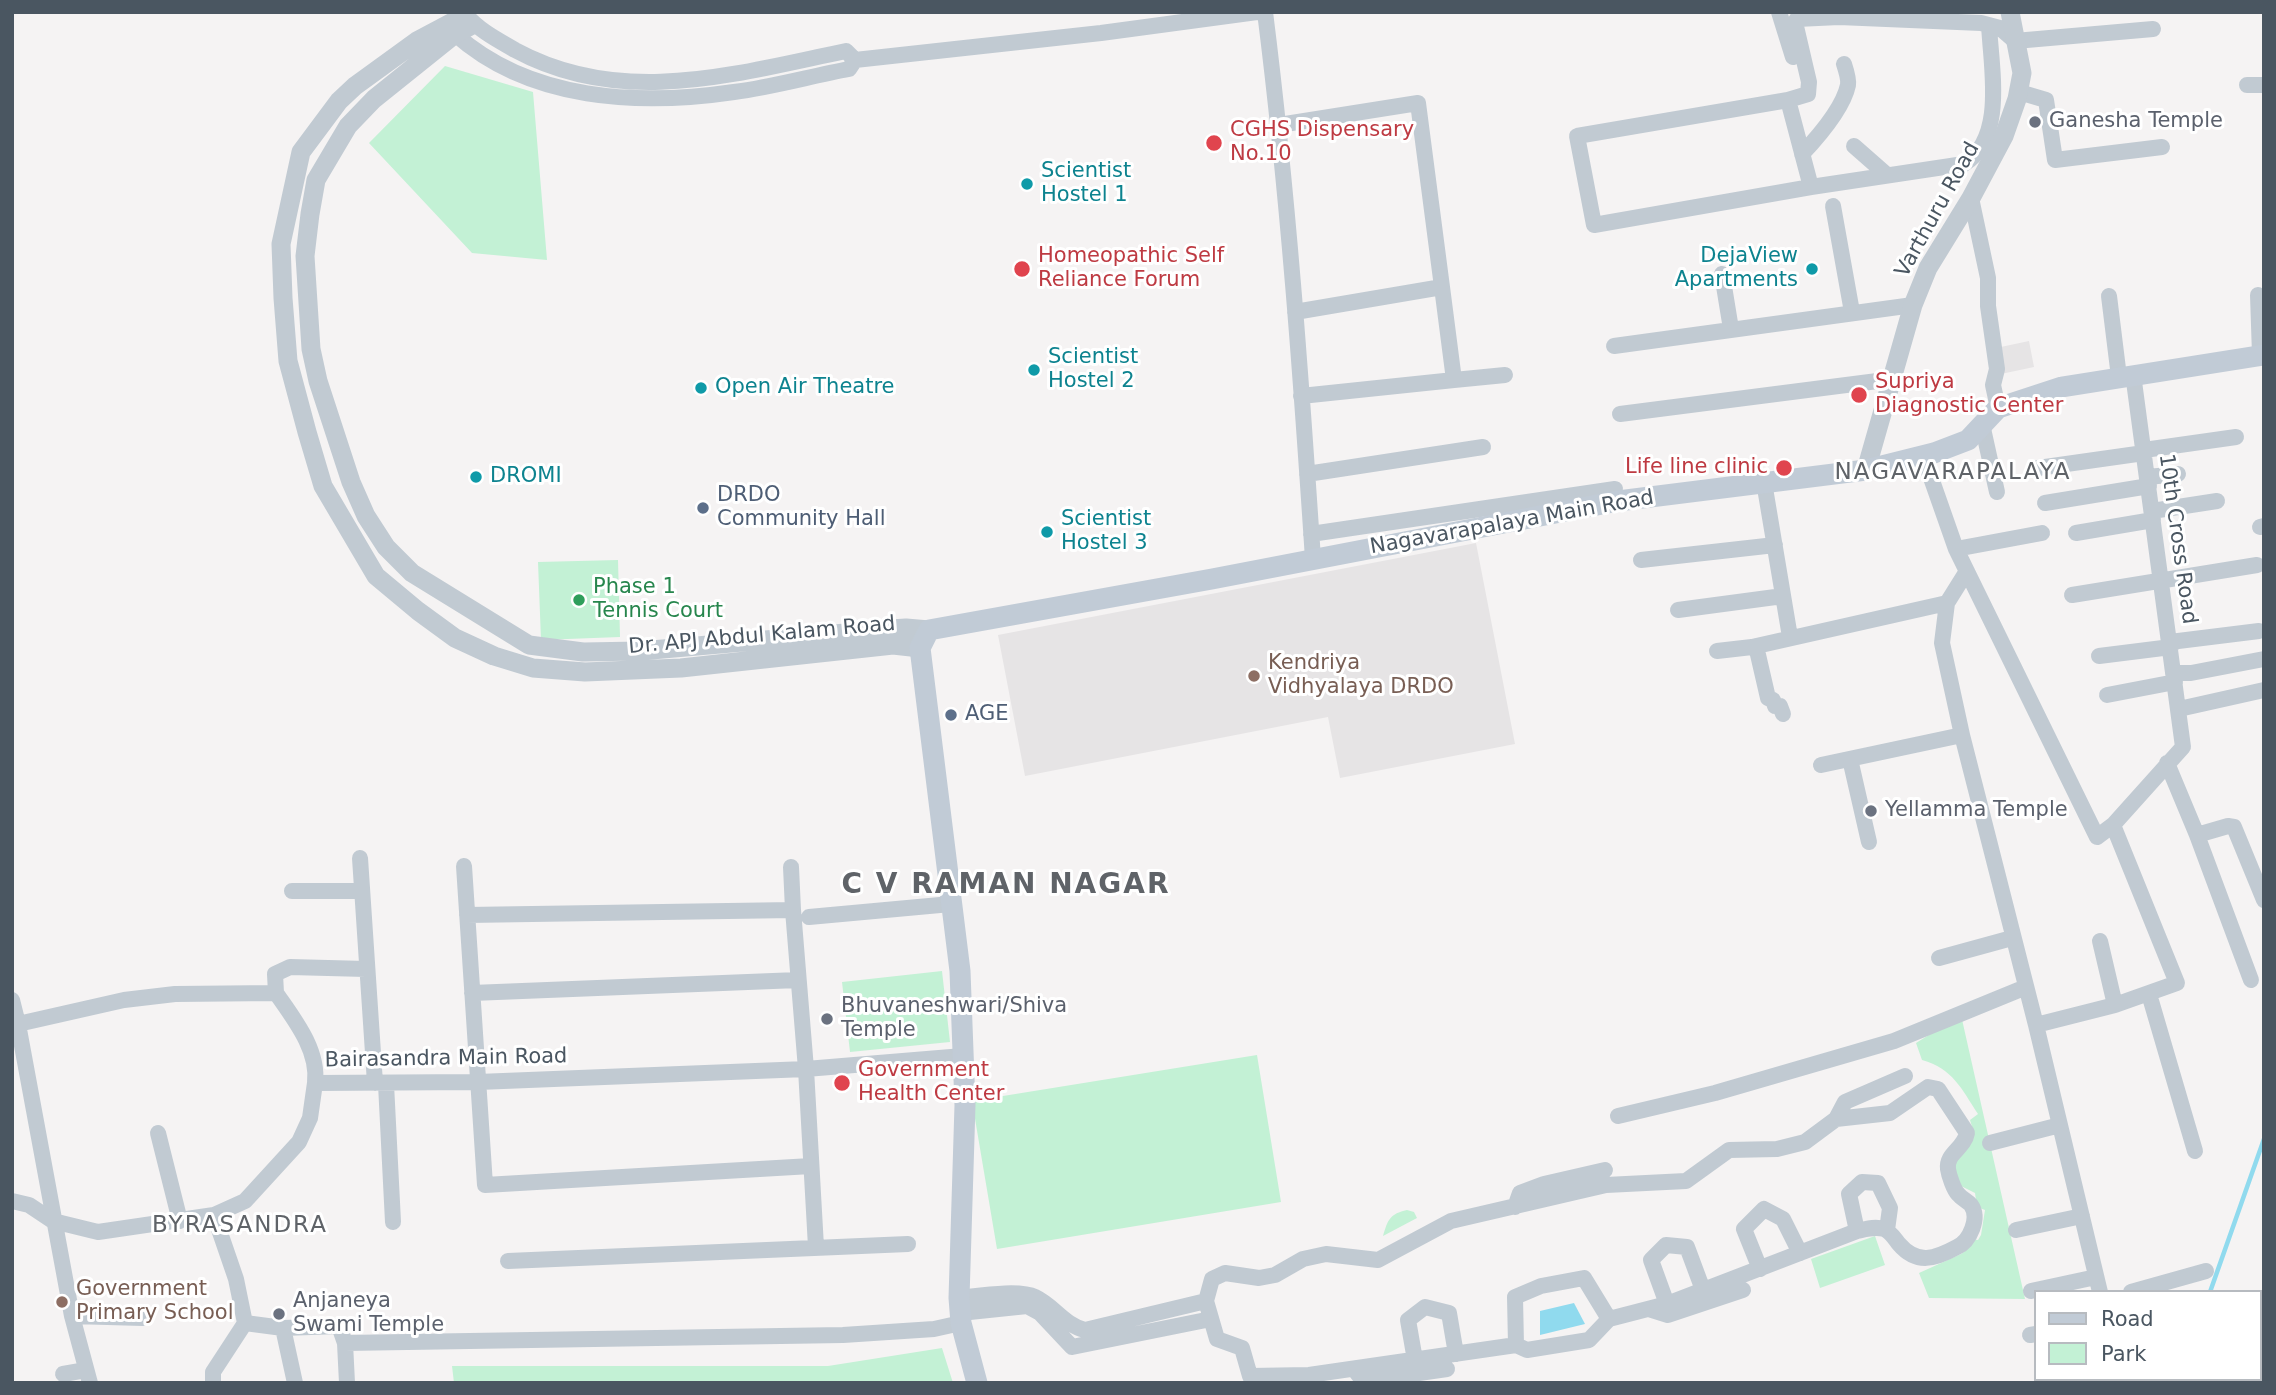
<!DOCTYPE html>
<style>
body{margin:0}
#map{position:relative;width:2276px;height:1395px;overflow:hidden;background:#f5f3f3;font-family:"DejaVu Sans",sans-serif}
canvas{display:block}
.frame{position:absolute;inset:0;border:14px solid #4a5661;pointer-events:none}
.legend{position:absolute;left:2034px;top:1290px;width:228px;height:91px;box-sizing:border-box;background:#fff;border:2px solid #b7bbc0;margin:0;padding:9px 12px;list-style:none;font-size:21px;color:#4a5661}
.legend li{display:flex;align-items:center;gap:14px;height:35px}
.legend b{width:35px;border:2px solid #b7bbc0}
</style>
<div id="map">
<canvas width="2276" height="1395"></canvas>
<div class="frame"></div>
<ul class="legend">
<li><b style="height:9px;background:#c1cbd6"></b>Road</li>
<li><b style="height:19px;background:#c3f1d5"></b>Park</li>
</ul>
</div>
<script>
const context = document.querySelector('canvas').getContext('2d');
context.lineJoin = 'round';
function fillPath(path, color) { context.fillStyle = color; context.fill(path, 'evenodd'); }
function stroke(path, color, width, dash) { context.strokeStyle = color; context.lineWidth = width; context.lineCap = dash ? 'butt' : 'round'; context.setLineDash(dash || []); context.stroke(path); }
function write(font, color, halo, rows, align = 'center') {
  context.font = font + ' "DejaVu Sans",sans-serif'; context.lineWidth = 6; context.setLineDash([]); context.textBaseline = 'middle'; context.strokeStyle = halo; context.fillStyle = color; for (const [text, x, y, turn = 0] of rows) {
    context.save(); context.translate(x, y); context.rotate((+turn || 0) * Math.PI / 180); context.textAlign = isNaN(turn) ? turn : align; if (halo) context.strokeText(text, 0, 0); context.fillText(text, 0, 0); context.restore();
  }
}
fillPath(new Path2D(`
 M2029,341L2034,367L2001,374L1996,348Z
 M1476,543L1515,744L1340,778L1328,717L1025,776L998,635Z`), '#e6e4e5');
fillPath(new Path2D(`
 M445,66L533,92L547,260L472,253L369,143Z
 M618,560L620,637L541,640L538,562Z
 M942,971L950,1042L850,1052L842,982Z
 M1961,1015L2025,1299L1929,1298L1919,1273L1961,1254L1965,1251L1971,1239L1978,1240L1981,1235L1985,1210L1977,1207L1975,1193L1961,1186L1953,1166C1960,1144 1981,1151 1970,1120L1978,1114C1961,1088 1953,1069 1922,1060L1916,1043Z
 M1257,1055L1281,1202L997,1249L972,1101Z
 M1407,1210L1414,1212L1417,1218L1383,1236C1388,1219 1390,1214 1407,1210Z
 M1875,1236L1885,1265L1820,1288L1811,1259Z
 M942,1348L953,1383H454L452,1366H828Z`), '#c3f1d5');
fillPath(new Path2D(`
 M1574,1303L1585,1324L1540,1335V1311Z`), '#90daee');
stroke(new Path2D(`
 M2210,1292L2264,1139
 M2183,1383L2184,1379`), '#90daee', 4.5);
stroke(new Path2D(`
 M1265,12C1288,194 1301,377 1313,559
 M1779,12L1793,57
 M467,16C480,31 498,40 515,50C622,108 734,74 846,51L855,60L1101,33L1257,12
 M1989,25C1991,68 2006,138 1964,164L1811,187L1594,225L1577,136L1788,100L1808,94L1809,82L1795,22L1797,19L1839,17L1981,23L2000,28L2015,41L2153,29
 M455,34C530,101 639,106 734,92C773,87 811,76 849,69L855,60
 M2247,85H2264
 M2019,92L2046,100L2055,160L2162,147
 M1788,100L1811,187
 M1279,125L1418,103L1442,287L1295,312
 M1854,146L1887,175
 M1802,154C1818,137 1843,109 1848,85C1849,79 1846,70 1844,64
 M1971,198L1988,278V306L1997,369L1993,385L1998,408
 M1833,206L1852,312
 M1722,274L1731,329
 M1442,287L1454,380L1505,375
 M2258,295L2260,355
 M2109,296L2119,377
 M1614,346L1913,305
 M1301,396L1454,380
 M1620,414L1893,379
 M1982,424L1997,492
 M2144,450L2236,437
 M1923,455L1956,549L2097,837L2113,825L2183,747L2133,374
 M2038,468L2144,453
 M1307,474L1483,447
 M2148,477L2178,474
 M1764,482L1790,637
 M2045,503L2149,486
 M2152,511L2217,501
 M2260,527L2264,526
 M2076,533L2153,520
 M1311,534L1615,489
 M1956,549L2042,533
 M1641,560L1775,545
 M1967,571L1947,603L1942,643L1962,735L2036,1025L2100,1292
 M2072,595L2257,565
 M1678,610L1783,596
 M2170,642L2259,631
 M1756,646L1768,698L1773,700L1775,706H1780L1783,714
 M1717,651L1752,647L1947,603
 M2099,656L2171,647
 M2174,673H2191L2264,659
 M2107,695L2175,682
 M2179,709L2264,690
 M1850,759L1869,842
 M2167,763L2197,835L2251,980
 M1821,765L1962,735
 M2197,835L2228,826L2234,827L2264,900
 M360,858L375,1083
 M464,866L485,1185L811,1166
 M791,867L793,910
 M292,891H360
 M467,915L793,910L806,1069L816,1247
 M809,917L951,904
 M2100,941L2115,1005
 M1939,958L2012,938
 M276,993C294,1019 319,1050 315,1083
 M472,993L798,980
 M2149,994L2195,1151
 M12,1000L18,1024
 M2036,1025L2115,1005L2177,983L2113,825
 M386,1084L393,1222
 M1928,1087L1938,1089L1967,1133C1964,1149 1946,1153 1948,1169C1949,1176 1954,1190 1958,1194C1962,1199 1968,1201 1971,1205C1980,1218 1970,1241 1957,1247C1935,1259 1917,1265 1899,1244C1895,1239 1890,1231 1884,1229C1875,1226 1866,1229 1857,1231L1667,1304L1609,1319L1589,1340L1527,1350L1516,1345L1309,1375L1250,1376L1242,1348L1217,1339L1206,1301L1212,1279L1225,1273L1259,1278L1275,1275L1303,1259L1326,1254L1378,1260L1451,1221L1606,1185L1686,1181L1729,1150L1777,1149L1805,1142L1836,1119L1890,1113Z
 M1618,1116L1715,1093L1894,1041L2026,987
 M1836,1119L1845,1102L1905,1076
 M158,1133L180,1221
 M1990,1143L2060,1125
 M12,1201L29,1205L53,1221L98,1232L214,1215L245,1201L299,1142L310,1118L315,1083L478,1082L806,1069L963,1056
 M1515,1207L1520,1193L1544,1184L1605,1170
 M214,1215L236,1279L245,1323L283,1328L339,1326L345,1343L843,1335L934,1329L961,1323
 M2016,1230L2082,1216
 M1857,1231L1849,1194L1862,1182L1878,1183L1890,1208L1887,1230
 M508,1261L908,1244
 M1760,1269L1744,1229L1764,1209L1783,1219L1800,1253
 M2031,1291L2096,1277
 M2131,1292L2206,1271
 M959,1298C978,1296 1019,1289 1035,1297C1054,1306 1064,1325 1085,1330L1206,1301
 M1667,1304L1651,1260L1666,1245L1687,1247L1703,1290
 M1649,1309L1668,1315L1743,1290
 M960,1313L1027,1306L1040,1313L1072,1347L1211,1319
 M72,1316L143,1318
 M283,1328L295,1383
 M2030,1335L2036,1334
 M345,1343L347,1383
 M1516,1345L1515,1297L1541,1286L1584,1278L1609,1319
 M1415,1360L1408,1320L1425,1307L1449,1313L1456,1354
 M1354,1369L1361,1378L1377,1379L1447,1369
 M63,1374L86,1370
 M2121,1379L2122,1383
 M90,1383L72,1316L18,1024L124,1000L175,994L276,993L275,974L290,967L366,969
 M213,1383V1372L245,1323`), '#c1cad2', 16);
stroke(new Path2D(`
 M465,12L466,15L417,41L355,86L339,101L301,152L281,244L283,298L288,361L307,432L323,486L376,576L418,611L455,638L494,656L533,668L585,672L681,668L893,645L920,648
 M472,25L455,34L374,99L348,126L316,180L310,214L305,256L311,349L318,381L351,482L366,516L386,547L412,573L529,645L583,652L640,651L891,629L906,628L929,630
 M1866,470L1913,305L1928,268L1971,198L2004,136L2017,99L2022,73L2010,12`), '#c1cad2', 19);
stroke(new Path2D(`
 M977,1383L961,1323L959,1298L965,1105L960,971L920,648L929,630L1212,579L1618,501L1866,470L1934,453L1968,440L1998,408L2062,387L2264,355`), '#c1cbd6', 21);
stroke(new Path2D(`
 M2260,1339L2264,1329
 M2245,1383L2246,1379`), '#b5b8bd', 4.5);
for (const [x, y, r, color] of [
 [2035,122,7,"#6b7280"],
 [1214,143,9,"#e0444e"],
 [1027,184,7,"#0f9aa8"],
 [1022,269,9,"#e0444e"],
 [1812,269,7,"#0f9aa8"],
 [1034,370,7,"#0f9aa8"],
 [701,388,7,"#0f9aa8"],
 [1859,395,9,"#e0444e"],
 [1784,468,9,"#e0444e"],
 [476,477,7,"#0f9aa8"],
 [703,508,7,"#5c6f8a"],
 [1047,532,7,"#0f9aa8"],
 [579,600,7,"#2e9e5b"],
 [1254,676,7,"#8d6e63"],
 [951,715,7,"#5c6f8a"],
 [1871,811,7,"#6b7280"],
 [827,1019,7,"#6b7280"],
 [842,1083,9,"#e0444e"],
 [62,1302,7,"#8d6e63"],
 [279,1314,7,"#6b7280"]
]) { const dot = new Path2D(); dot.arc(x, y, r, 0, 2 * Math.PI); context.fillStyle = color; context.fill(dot); stroke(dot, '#fff', 2.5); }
write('21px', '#5b616d', '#fff', [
 ["Ganesha Temple",2049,122],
 ["Yellamma Temple",1885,811],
 ["Bhuvaneshwari/Shiva",841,1007],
 ["Temple",841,1031],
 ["Anjaneya",293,1302],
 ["Swami Temple",293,1326]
], 'left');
write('21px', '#be3a42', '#fff', [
 ["CGHS Dispensary",1230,131],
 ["No.10",1230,155],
 ["Homeopathic Self",1038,257],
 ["Reliance Forum",1038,281],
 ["Supriya",1875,383],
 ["Diagnostic Center",1875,407],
 ["Life line clinic",1768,468,"right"],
 ["Government",858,1071],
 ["Health Center",858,1095]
], 'left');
write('21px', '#0d838f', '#fff', [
 ["Scientist",1041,172],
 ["Hostel 1",1041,196],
 ["DejaView",1798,257,"right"],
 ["Apartments",1798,281,"right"],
 ["Scientist",1048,358],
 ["Hostel 2",1048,382],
 ["Open Air Theatre",715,388],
 ["DROMI",490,477],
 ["Scientist",1061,520],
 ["Hostel 3",1061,544]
], 'left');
write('21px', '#4a5661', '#fff', [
 ["Varthuru Road",1938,210,-61],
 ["Nagavarapalaya Main Road",1512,523,-10],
 ["10th Cross Road",2177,539,82],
 ["Dr. APJ Abdul Kalam Road",762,636,-5],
 ["Bairasandra Main Road",446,1059,-1]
]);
write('21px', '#4e5e75', '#fff', [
 ["DRDO",717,496],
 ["Community Hall",717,520],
 ["AGE",965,715]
], 'left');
write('21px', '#27864d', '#fff', [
 ["Phase 1",593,588],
 ["Tennis Court",593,612]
], 'left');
write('21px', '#785e54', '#fff', [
 ["Kendriya",1268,664],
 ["Vidhyalaya DRDO",1268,688],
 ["Government",76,1290],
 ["Primary School",76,1314]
], 'left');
context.letterSpacing = '2px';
write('23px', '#5f6368', '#fff', [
 ["NAGAVARAPALAYA",1953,473],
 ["BYRASANDRA",240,1226]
]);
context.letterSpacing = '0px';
context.letterSpacing = '2px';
write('bold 28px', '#5f6368', '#fff', [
 ["C V RAMAN NAGAR",1006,886]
]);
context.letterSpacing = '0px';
</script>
